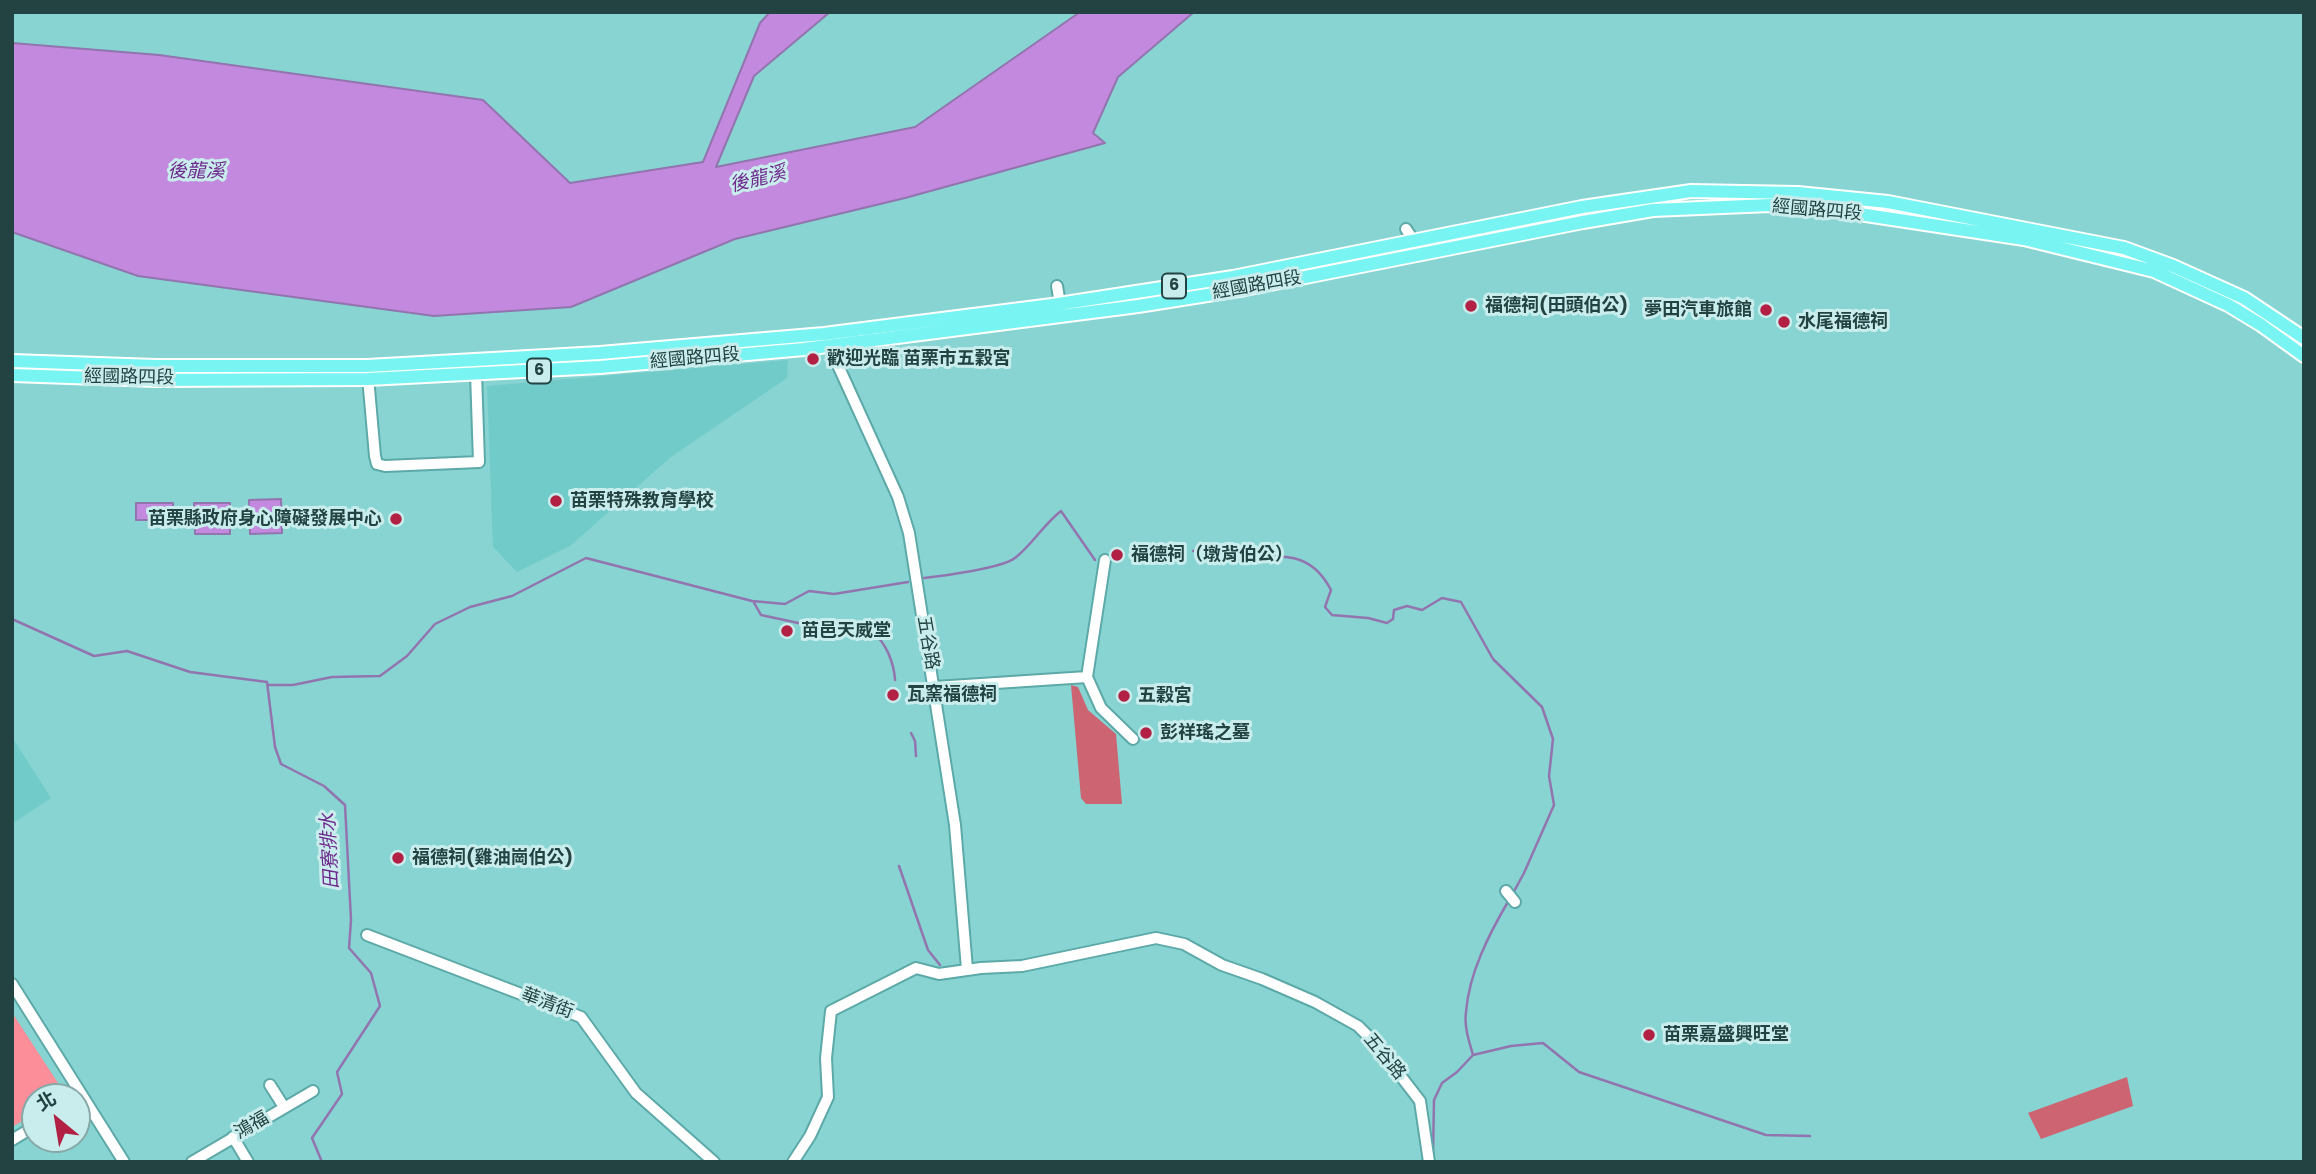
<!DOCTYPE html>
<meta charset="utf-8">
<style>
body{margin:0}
#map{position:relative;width:2316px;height:1174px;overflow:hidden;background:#87d4d3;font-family:Poppins,"Noto Sans TC",sans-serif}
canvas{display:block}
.frame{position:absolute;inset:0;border:14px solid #224342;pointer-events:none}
.north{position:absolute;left:21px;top:1083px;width:70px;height:70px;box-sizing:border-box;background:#c9edec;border:2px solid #86a9a8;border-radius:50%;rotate:330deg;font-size:19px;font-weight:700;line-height:28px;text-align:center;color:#224342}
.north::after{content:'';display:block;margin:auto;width:24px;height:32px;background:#b22043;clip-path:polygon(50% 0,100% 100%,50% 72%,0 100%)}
</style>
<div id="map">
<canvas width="2316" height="1174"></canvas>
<div class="frame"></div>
<div class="north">北</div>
</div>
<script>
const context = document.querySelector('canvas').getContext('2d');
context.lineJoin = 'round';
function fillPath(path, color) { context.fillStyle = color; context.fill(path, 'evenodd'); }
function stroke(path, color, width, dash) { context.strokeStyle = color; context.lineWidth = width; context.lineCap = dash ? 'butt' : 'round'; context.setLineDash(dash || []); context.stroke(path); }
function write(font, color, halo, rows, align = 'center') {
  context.font = font + ' Poppins,"Noto Sans TC",sans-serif'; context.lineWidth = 6; context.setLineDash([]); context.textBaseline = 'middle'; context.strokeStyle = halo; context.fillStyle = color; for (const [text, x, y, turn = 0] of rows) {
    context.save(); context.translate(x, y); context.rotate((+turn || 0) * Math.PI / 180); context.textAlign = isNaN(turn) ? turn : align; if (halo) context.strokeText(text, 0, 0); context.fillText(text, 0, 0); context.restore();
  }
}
fillPath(new Path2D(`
 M788,360L787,378L671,457L570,546L517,572L493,547L487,386Z
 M12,737L51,798L12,824Z`), '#71cbc9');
fillPath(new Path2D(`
 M13,1014L58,1083L55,1097H35V1114L12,1127Z`), '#fc8e99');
fillPath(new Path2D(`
 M1071,685L1078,687L1088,710L1116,734L1122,804H1086L1081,798Z
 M2127,1077L2133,1106L2041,1139L2028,1113Z`), '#cd6471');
const water = new Path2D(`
 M770,12H830L754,76L716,167L915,127L1080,12H1194L1118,77L1093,133L1105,143L905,198L735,239L571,307L434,316L138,276L12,232V43L159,55L483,100L570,183L703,162L760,23Z
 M281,499L282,533L250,534L249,500Z
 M136,503H173V520H136Z
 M194,503H230V534H195Z`);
fillPath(water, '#c289de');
stroke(water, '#9274af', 2);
stroke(new Path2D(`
 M1193,551L1229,549L1239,560C1279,555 1310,549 1331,590L1325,607L1332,615L1368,618L1387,623L1393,619L1394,610L1407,606L1422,610L1442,598L1461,602L1493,659L1542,707L1553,739L1549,776L1554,805L1524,873L1512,895
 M924,578C943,576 1002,568 1015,558C1032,545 1043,525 1061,511L1095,560
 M753,601L761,615L859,636L872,632C886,642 894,663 895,680
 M12,619L94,656L127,651L190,672L267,682L275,747L281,764L324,786L345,805L351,920L349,948L371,973L380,1006L337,1072L342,1094L312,1138L322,1162
 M269,685H293L332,677L380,676L407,656L435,624L470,607L512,596L586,558L752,601L785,604L809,591L834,594L908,582
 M911,733L915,741L916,756
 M899,866L928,950L940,965
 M1473,1055L1511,1046L1543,1043L1579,1072L1766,1135L1810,1136
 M1433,1155L1434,1100L1442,1083L1457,1072L1473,1055C1469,1041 1464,1027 1466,1012C1469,973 1489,934 1509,900`), '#9274af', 2.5);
const minor = new Path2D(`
 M1406,229L1410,235L1413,256
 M1057,286L1061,310
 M826,339L898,497L909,533L955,825L967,969
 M367,366L375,456L377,464L385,466L479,462L476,373
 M1105,560L1087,677L1101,708L1133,739
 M935,687L1087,677
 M1506,891L1515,902
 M367,935L581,1017L636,1093L714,1162
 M12,984L124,1162
 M270,1085L284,1107
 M233,1137L248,1162
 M12,1140L35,1126
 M192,1162L313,1091
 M793,1162L810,1136L828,1097L826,1058L831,1011L916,968L939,974L981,968L1022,966L1156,938L1184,944L1222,965L1262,979L1315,1002L1358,1026L1376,1044L1420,1101L1429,1162`);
const major = new Path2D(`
 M12,361L156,366H367L600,353L824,334L1052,305L1233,277L1582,207L1691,191L1798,193L1888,202L2124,248L2173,266L2244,298L2304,338
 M12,375L156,380L368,379L600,367L804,349L1138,306L1245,289L1583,222L1653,210L1770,205L1833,210L2024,239L2154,271L2228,305L2261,325L2304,356`);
stroke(minor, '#5ca9a8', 14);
stroke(major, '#fff', 16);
stroke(minor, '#fff', 10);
stroke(major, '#78f4f3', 12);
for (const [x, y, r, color] of [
 [1471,306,7,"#b22043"],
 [1766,310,7,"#b22043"],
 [1784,322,7,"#b22043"],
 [813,359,7,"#b22043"],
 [556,501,7,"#b22043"],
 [396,519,7,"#b22043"],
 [1117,555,7,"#b22043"],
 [787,631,7,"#b22043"],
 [893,695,7,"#b22043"],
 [1124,696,7,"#b22043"],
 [1146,733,7,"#b22043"],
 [398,858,7,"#b22043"],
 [1649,1035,7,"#b22043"]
]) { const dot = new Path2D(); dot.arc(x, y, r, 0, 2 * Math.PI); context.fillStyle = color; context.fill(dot); stroke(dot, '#c9edec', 2.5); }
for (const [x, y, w] of [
 [1174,286,24],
 [539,371,24]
]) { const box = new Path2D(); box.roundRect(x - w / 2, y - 12.5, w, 25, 5); context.fillStyle = '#c9edec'; context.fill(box); stroke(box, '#224342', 2); }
write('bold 16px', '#224342', null, [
 ["6",1174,286],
 ["6",539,371]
]);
write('18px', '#224342', '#c9edec', [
 ["經國路四段",1817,211,5],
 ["經國路四段",1257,286,-10],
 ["經國路四段",695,359,-5],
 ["經國路四段",129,378,1],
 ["五谷路",927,643,80],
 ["華清街",547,1004,21],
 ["五谷路",1384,1057,50],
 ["鴻福",252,1126,-30]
]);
write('bold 18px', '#224342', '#c9edec', [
 ["福德祠(田頭伯公)",1485,306],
 ["夢田汽車旅館",1752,310,"right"],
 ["水尾福德祠",1798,322],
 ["歡迎光臨 苗栗市五穀宮",827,359],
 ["苗栗特殊教育學校",570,501],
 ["苗栗縣政府身心障礙發展中心",382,519,"right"],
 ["福德祠（墩背伯公）",1131,555],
 ["苗邑天威堂",801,631],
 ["瓦窯福德祠",907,695],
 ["五穀宮",1138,696],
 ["彭祥瑤之墓",1160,733],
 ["福德祠(雞油崗伯公)",412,858],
 ["苗栗嘉盛興旺堂",1663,1035]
], 'left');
write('italic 19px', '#6f298d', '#c9edec', [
 ["後龍溪",196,172],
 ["後龍溪",758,180,-14],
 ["田寮排水",331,851,-93]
]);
</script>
